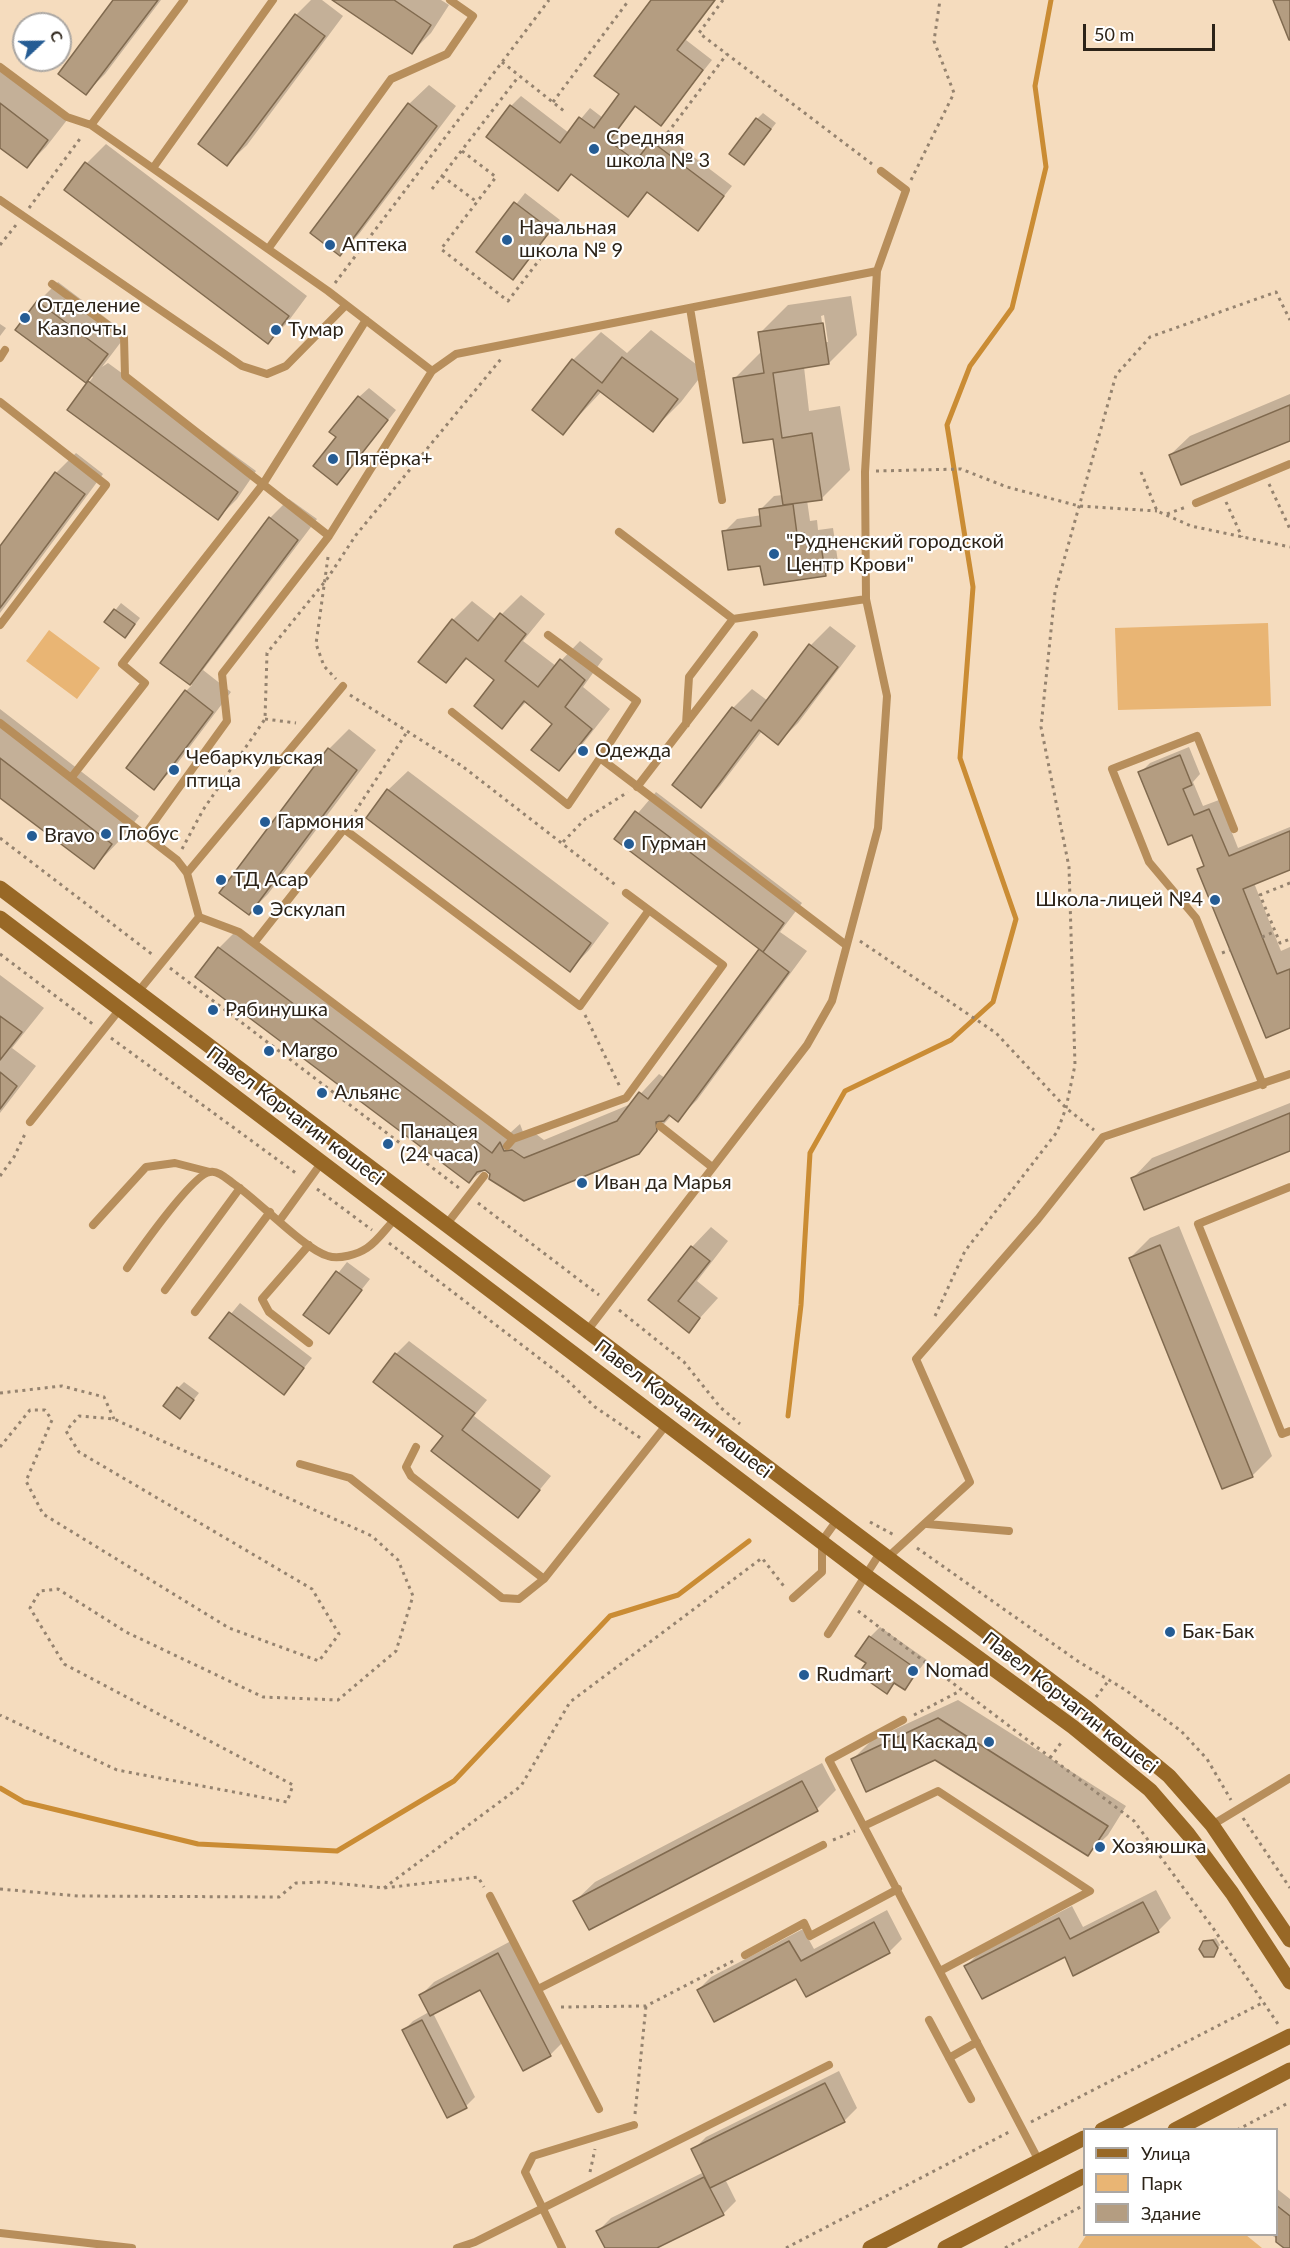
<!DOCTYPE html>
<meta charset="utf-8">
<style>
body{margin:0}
#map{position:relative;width:1290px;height:2248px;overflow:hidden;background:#f5dcbe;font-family:Lato,sans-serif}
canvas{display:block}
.legend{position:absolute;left:1083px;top:2128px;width:195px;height:108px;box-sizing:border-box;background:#fff;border:2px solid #aba7a3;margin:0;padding:8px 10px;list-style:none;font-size:18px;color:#2c2318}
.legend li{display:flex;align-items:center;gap:12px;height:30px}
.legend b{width:30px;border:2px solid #aba7a3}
.north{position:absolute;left:12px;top:12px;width:60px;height:60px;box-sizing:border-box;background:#fff;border:2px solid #aba7a3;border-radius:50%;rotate:68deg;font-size:16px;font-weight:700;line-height:24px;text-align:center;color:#2c2318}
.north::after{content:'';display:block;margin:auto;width:21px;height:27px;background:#255c94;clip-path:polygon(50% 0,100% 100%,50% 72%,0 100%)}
.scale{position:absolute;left:1083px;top:24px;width:132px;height:27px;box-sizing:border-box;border:3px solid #2c2318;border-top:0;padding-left:8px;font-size:18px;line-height:21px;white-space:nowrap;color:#2c2318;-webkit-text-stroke:4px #fff;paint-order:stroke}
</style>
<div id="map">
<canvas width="1290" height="2248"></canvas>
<ul class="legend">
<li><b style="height:8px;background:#986826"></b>Улица</li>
<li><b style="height:16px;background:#e9b574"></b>Парк</li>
<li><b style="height:16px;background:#b49d81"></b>Здание</li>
</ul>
<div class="north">С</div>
<div class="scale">50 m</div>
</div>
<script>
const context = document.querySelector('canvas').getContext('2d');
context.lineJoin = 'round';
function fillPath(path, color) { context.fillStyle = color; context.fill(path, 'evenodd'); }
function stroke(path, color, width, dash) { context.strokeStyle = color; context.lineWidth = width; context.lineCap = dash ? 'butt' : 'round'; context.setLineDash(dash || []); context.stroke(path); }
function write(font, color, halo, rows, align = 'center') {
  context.font = font + ' Lato,sans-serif'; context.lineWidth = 4.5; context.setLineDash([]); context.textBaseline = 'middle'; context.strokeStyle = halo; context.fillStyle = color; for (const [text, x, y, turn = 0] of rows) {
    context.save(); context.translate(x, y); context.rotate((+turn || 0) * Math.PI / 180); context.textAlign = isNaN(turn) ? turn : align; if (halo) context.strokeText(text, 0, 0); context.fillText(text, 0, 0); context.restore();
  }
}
fillPath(new Path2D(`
 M1268,623L1271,706L1118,710L1115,628Z
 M49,630L100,668L77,699L26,661Z
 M1087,2234L1246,2235L1262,2248H1078Z`), '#e9b574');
fillPath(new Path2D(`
 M115,0H161L105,74L86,93Z
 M311,0H322L343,16L247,145L227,164L200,143L296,15Z
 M335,0H441L449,5L431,33L412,52Z
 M653,0H716L686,40L712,60L661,124L637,105L618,130L645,151L661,132L732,186L698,229L648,191L628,215L572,173L557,189L511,106L521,96L569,133L590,108L603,118L621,94Z
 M0,69L67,120L46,147L27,166L0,146Z
 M429,85L456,106L359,234L340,254L409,104Z
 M763,113L776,123L750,157L757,119Z
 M106,144L307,296L287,323L268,342L66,190L87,163Z
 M525,193L560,220L513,278L479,252Z
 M58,282L127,334L102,367L108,363L256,471L237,499L218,518L69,410L93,377L17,330L38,302Z
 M851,296L857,335L829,363L804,367L809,411L840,406L850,470L822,498L807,500L810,521L817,520L818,530L833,528L838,562L825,575L762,564L724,532L737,519L762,515L761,509L774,496L783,495L775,437L735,378L762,351L760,333L788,305ZM824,315L828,342H825L821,316Z
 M0,324L6,328L0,336Z
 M651,330L705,371L681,402L653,430L602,391L563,433L573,360L601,332L627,353Z
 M369,388L396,410L346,473L338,437L359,397Z
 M1290,394V439L1170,455L1190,436Z
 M76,453L103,474L0,613V549L56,473Z
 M289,499L317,519L203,670L231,692L173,769L154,788L186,691L192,685L162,662L270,518Z
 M521,595L545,614L523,641L556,666L580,641L603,659L583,687L610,709L578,750L559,769L554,723L526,702L502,727L496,679L468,658L446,681L453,620L472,601L496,620Z
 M121,603L140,618L131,630L106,622Z
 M830,626L856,646L798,723L778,743L762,731L720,786L701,806L733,708L752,689L768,701L811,645Z
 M0,709L139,816L121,839L94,867L0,796Z
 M349,729L376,750L268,894L249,913L222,893L329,749Z
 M1189,747L1200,774L1193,782L1203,806L1219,800L1238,848L1290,827V868L1254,883L1281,951L1290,947V1026L1199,869L1205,864L1192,833L1140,773L1150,763Z
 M408,771L609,923L589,950L570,970L388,790Z
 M656,792L802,903L780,932L807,951L697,1100L677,1120L672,1115L638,1153L491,1174L486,1169L469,1181L197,977L219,948L239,928L510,1133L520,1124L523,1132L532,1131L544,1140L631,1104L659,1074L665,1078L761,949L616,839Z
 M0,975L44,1008L12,1048L36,1066L0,1113Z
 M1290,1103V1150L1133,1178L1152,1158Z
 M1179,1226L1272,1456L1253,1475L1223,1487L1130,1258L1150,1238Z
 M711,1227L728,1241L697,1281L718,1298L689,1330L650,1300L692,1247Z
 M347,1262L370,1279L328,1332L305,1315Z
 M240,1303L312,1358L284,1393L211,1338Z
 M409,1341L487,1400L474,1416L551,1476L518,1516L445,1436L396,1354Z
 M184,1382L199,1393L180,1417L178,1388Z
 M880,1627L927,1660L904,1688L896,1682L887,1692L868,1663L870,1637Z
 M958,1700L1126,1806L1108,1835L1088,1854L935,1758L852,1760L872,1740Z
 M822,1763L836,1790L817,1809L575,1901L595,1882Z
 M1156,1890L1171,1918L1158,1931L1065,1955L966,1966L979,1953L1072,1906L1083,1927Z
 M887,1910L902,1939L889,1952L797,1977L698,1990L711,1977L803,1929L814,1949Z
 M1216,1938L1220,1945L1213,1955L1205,1942Z
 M511,1941L563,2042L550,2055L523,2069L481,1988L433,2013L475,2097L466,2106L404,2030L413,2021L429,2012L421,1995L434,1982Z
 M839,2071L857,2108L844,2121L725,2179L736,2201L723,2214L653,2248H607L598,2231L611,2218L704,2172L693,2150L706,2137Z
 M1276,2188L1290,2199V2248L1270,2234H1276Z`), '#0003');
stroke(new Path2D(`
 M788,1416L801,1305L810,1153L845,1091L951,1040L993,1002L1016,919L960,758L973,587L947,425L970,366L1012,308L1046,167L1035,86L1051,0
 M0,1788L24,1802L198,1844L337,1851L454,1781L610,1616L678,1595L749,1541`), '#ca8c34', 5);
const building = new Path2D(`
 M113,0H158L86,95L58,74Z
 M332,0H394L431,25L412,54Z
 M651,0H715L677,50L703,70L661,126L635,106L609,141L636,161L651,141L724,196L698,231L647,192L628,217L571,174L558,191L486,137L510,105L560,143L579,117L594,128L619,94L594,76Z
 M1273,0H1290V40H1289Z
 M295,14L325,36L227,166L198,144Z
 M0,103L48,140L27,168L0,148Z
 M408,103L437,126L340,256L310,233Z
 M756,118L771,129L744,165L729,154Z
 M85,162L289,316L268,344L64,190Z
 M514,202L551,230L513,280L476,252Z
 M37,301L108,354L86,383L15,330Z
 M823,323L829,364L773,373L782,438L812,433L822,500L783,505L773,439L743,443L733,378L764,373L758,332Z
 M622,357L678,399L653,432L598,390L563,435L532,410L572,359L602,383Z
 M88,381L238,492L218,520L67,410Z
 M358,396L388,420L337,485L313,466L336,437L329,432Z
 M1290,405V441L1181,485L1169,455Z
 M55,472L85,494L0,608V546Z
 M793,504L797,534L804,533L806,542L820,540L826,576L764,585L760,566L728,570L722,531L761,526L759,509Z
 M269,517L298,540L190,685L160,663Z
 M114,609L135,624L125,638L104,622Z
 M500,613L526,634L505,661L538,687L560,659L585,680L565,707L592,729L559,771L531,750L552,724L524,701L502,729L474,706L494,680L466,658L446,683L418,662L452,619L478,641Z
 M809,644L838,667L778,745L759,730L701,808L672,785L732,707L751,721Z
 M185,690L213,712L154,790L126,768Z
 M328,748L357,770L249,915L219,893Z
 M1180,755L1192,785L1183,789L1194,815L1209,809L1229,856L1290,831V870L1243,889L1277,974L1290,969V1028L1266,1038L1197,869L1204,866L1192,835L1168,845L1138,772Z
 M0,758L112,844L94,869L0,798Z
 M387,789L591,943L570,972L366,818Z
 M635,811L784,923L763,952L614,839Z
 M218,947L492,1153L500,1142L504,1151L512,1150L524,1158L617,1121L639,1092L648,1099L759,949L789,972L678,1122L669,1115L664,1121L656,1122L657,1131L639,1154L524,1201L489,1179L490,1174L485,1170L477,1172L469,1183L195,977Z
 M0,1016L22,1032L0,1060Z
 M0,1072L17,1086L0,1109Z
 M1290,1113V1151L1144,1210L1131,1178Z
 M1160,1245L1253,1477L1222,1489L1129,1258Z
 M691,1246L710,1261L678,1301L700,1318L689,1333L648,1300Z
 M336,1271L362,1290L329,1334L303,1315Z
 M229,1312L304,1368L284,1395L209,1338Z
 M395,1353L475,1413L462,1430L540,1490L518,1518L431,1451L443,1436L373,1382Z
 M177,1387L194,1400L180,1419L163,1406Z
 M869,1636L918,1670L905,1690L894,1683L887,1694L858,1674L866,1663L855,1656Z
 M938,1718L1108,1826L1088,1856L935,1760L866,1792L851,1759Z
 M802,1781L818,1811L589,1930L573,1901Z
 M1143,1902L1159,1932L1073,1976L1065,1957L982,1999L964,1966L1059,1918L1070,1939Z
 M874,1922L890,1953L806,1997L796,1979L714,2022L697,1990L789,1941L801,1961Z
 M1213,1940L1218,1948L1214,1957H1204L1199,1949L1203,1941Z
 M498,1953L551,2056L523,2071L480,1990L430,2016L419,1995Z
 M422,2020L467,2108L447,2118L402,2030Z
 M825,2083L845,2122L710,2188L691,2149Z
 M704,2177L724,2215L657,2248H605L596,2231Z
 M1276,2205L1290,2216V2248H1284L1276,2242Z`);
fillPath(building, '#b49d81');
stroke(building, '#806a4f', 1.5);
stroke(new Path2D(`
 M723,0L699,33L872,164
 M502,62L564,111
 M553,102L629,0
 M663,139L727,54
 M462,151L496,177L441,249L508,301L540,259
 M442,176L477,202
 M911,180L954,93L934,41L940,0
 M432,189L519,76
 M29,208L82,136
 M0,245L16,225
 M335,283L549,0
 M876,471L961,469L1007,487L1079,506L1157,511
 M1141,472L1157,511L1191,526L1290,547
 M1269,484L1290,529
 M1226,502L1242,537
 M1167,514L1186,507
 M328,557L316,644L324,666L336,679
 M350,695L462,766L617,886
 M265,719L296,723
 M351,818L407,732
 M0,838L153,955
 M563,842L585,819L628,792
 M182,849L203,810L265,719L267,653L327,579L356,535L501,359
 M1290,883L1260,895L1280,943L1290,939
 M1262,937L1274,932
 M860,941L996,1033L1066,1108L1094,1130
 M1222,953L1230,950
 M0,954L94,1025
 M170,968L459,1188
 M585,1015L620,1087
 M111,1038L297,1174
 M0,1176L14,1157L25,1134
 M317,1189L372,1230
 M478,1203L599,1295
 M389,1243L565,1378L595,1407L642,1439
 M619,1310L684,1362L720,1407L740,1424
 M935,1316L965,1251L1057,1132L1066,1108L1075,1065L1069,867L1041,727L1055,592L1116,375L1150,337L1276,292L1290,320
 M0,1393L62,1386L104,1397L114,1419
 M0,1447L30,1410H45L52,1420L26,1481L43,1514L229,1628L319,1661L339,1634L312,1589L79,1452L66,1431L79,1416L114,1419L372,1536L398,1560L413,1596L396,1651L338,1700L263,1697L126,1632L58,1589L40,1591L30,1608L64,1664L293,1785L287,1802L117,1770L0,1715
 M870,1522L896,1536
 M917,1548L1079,1662L1124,1689L1181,1731L1207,1759L1231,1800
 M858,1611L1134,1821L1213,1928L1278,2024
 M1096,1697L1110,1679
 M914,1715L960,1691
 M1050,1758L1063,1740
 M1243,1818L1290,1888
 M833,1840L855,1831
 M384,1888L521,1786L570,1702L762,1558L786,1589
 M0,1889L78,1896L279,1897L296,1883L323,1882L384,1888L478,1877L484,1887
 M561,2007L646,2006L735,1960
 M635,2114L646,2006
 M1031,2122L1264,2002
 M1237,2130L1290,2102
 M590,2172L595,2149
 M786,2248L1011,2131
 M1005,2248L1084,2205`), '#95836f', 3, [3, 4.5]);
stroke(new Path2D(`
 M0,67L67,117L91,125L328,291L432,371
 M91,125L184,0
 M153,168L273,0
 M0,200L242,366L267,374L286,366L346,305
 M268,249L391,79L447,54L473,16L450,0
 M52,284L124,337L125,376L329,536
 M690,308L722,500
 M0,358L5,350
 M0,402L106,485L0,625
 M1196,503L1290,464
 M619,532L733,619
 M548,635L637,701L600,758L846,945
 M452,712L568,805L600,758
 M0,723L177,860L187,873L199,917L239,932L513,1139L626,1098L723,965L626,893
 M686,724L689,677L733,619L866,599
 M71,778L145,683L122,664L263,484L366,320
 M637,787L754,635
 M1234,829L1197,736L1112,769L1149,862L1196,918L1263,1085
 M144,836L227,721L222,674L329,536L432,371L456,354L877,271
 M187,873L343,686
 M254,943L344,829L580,1006L649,910
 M138,992L199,917
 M30,1122L120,1009
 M660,1126L712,1167
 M507,1146L513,1139
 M1290,1187L1198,1224L1282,1434L1290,1431
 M280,1220L322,1162
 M93,1225L146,1167L175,1163L210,1172
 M446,1225L484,1176
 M309,1245L262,1299L269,1312L309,1343
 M127,1268C139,1251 193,1174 210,1172C218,1170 227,1179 234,1184C257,1199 305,1250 328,1256C339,1260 358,1254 367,1248C378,1241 387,1227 396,1218
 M165,1290L240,1188
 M195,1312L270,1212
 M587,1331L807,1045L832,1001L878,828L887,696L866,599L865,472L877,271L906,190L881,171
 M416,1447L406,1467L411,1476L544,1579
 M300,1464L350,1478L502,1598L519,1599L544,1579L667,1424
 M927,1524L1009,1531
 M887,1558L970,1482L916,1359L1038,1219L1103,1137L1290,1074
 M793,1598L822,1572V1541L837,1520
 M828,1634L880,1553
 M903,1720L829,1760L1039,2161
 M1212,1825L1290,1778
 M864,1826L938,1791L1090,1891L940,1971
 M490,1896L599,2109
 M745,1955L804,1923L810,1936L898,1889
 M538,1989L823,1845
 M929,2020L971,2099
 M949,2058L977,2042
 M0,2233L132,2248
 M457,2248L475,2242L829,2065
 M562,2248L525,2172L533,2156L634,2125`), '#b78e5b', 8);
stroke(new Path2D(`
 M0,888L1087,1708L1169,1776L1212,1825L1290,1940
 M0,918L865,1575L1073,1727L1150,1790L1188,1834L1232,1893L1290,1982
 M1102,2130L1290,2036
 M1175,2130L1290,2070
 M870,2248L1084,2138
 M945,2248L1084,2176`), '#986826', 15);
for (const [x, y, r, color] of [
 [594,149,6,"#255c94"],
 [507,240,6,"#255c94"],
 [330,245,6,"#255c94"],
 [25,318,6,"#255c94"],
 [276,330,6,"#255c94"],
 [333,459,6,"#255c94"],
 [774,554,6,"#255c94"],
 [583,751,6,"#255c94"],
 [174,770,6,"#255c94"],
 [265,822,6,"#255c94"],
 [106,834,6,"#255c94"],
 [32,836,6,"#255c94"],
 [629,844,6,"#255c94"],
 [221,880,6,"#255c94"],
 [1215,900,6,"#255c94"],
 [258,910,6,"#255c94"],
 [213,1010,6,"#255c94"],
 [269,1051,6,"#255c94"],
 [322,1093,6,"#255c94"],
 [388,1144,6,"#255c94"],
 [582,1183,6,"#255c94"],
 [1170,1632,6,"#255c94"],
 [913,1671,6,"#255c94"],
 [804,1675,6,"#255c94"],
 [989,1742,6,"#255c94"],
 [1100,1847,6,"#255c94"]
]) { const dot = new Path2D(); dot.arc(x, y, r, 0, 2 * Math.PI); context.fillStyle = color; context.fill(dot); stroke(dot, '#fff', 2); }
write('20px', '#2c2318', '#fff', [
 ["Средняя",606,138],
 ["школа № 3",606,161],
 ["Начальная",519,228],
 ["школа № 9",519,251],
 ["Аптека",342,245],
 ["Отделение",37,306],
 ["Казпочты",37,329],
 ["Тумар",288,330],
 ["Пятёрка+",345,459],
 ["\"Рудненский городской",786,542],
 ["Центр Крови\"",786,565],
 ["Одежда",595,751],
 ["Чебаркульская",186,758],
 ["птица",186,781],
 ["Гармония",277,822],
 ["Глобус",118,834],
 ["Bravo",44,836],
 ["Гурман",641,844],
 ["ТД Асар",233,880],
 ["Школа-лицей №4",1203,900,"right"],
 ["Эскулап",270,910],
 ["Рябинушка",225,1010],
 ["Margo",281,1051],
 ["Альянс",334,1093],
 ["Панацея",400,1132],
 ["(24 часа)",400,1155],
 ["Иван да Марья",594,1183],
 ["Бак-Бак",1182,1632],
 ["Nomad",925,1671],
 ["Rudmart",816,1675],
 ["ТЦ Каскад",977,1742,"right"],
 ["Хозяюшка",1112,1847]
], 'left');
write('20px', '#2c2318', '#fff', [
 ["Павел Корчагин көшесі",295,1116,37],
 ["Павел Корчагин көшесі",683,1409,37],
 ["Павел Корчагин көшесі",1070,1703,38]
]);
</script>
